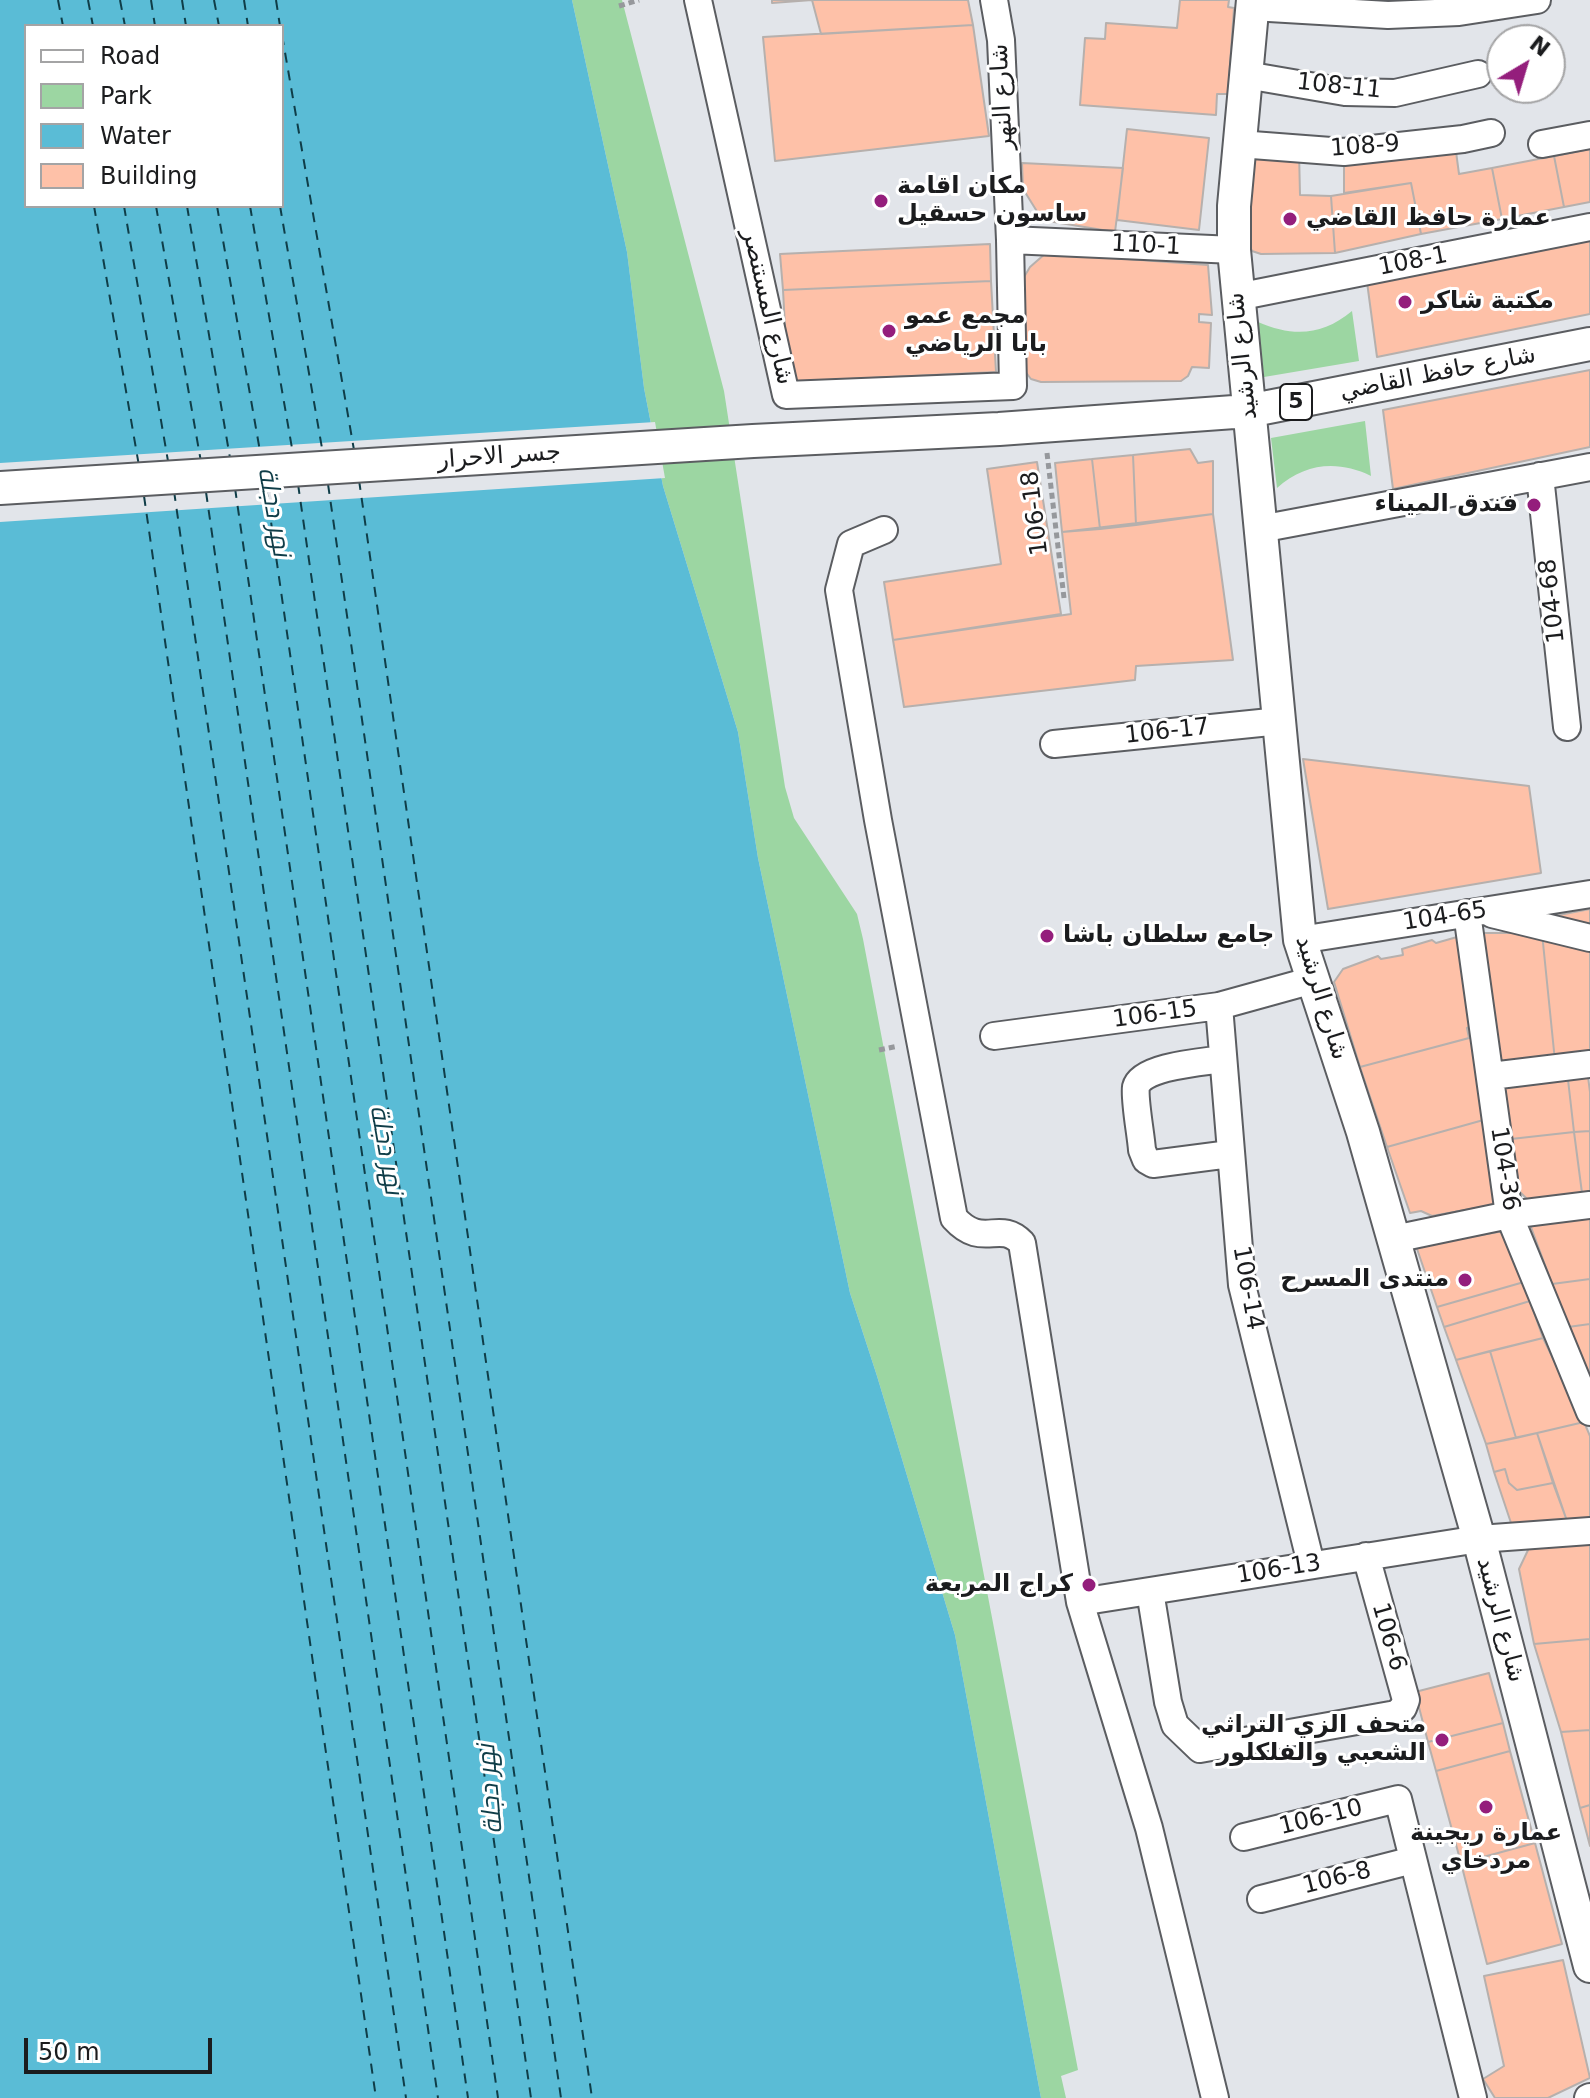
<!DOCTYPE html>
<meta charset="utf-8">
<style>
body{margin:0}
#map{position:relative;width:1590px;height:2098px;overflow:hidden;background:#e2e5ea;font-family:"DejaVu Sans",sans-serif}
canvas{display:block}
.legend{position:absolute;left:24px;top:24px;width:260px;height:184px;box-sizing:border-box;background:#fff;border:2px solid #a4a4a5;margin:0;padding:10px 14px;list-style:none;font-size:24px;color:#1b1c1e}
.legend li{display:flex;align-items:center;gap:16px;height:40px}
.legend b{width:40px;border:2px solid #a4a4a5}
.north{position:absolute;left:1486px;top:24px;width:80px;height:80px;box-sizing:border-box;background:#fff;border:2px solid #a4a4a5;border-radius:50%;rotate:38deg;font-size:22px;font-weight:700;line-height:32px;text-align:center;color:#1b1c1e}
.north::after{content:'';display:block;margin:auto;width:28px;height:36px;background:#941e7c;clip-path:polygon(50% 0,100% 100%,50% 72%,0 100%)}
.scale{position:absolute;left:24px;top:2038px;width:188px;height:36px;box-sizing:border-box;border:4px solid #1b1c1e;border-top:0;padding-left:10px;font-size:24px;line-height:28px;white-space:nowrap;color:#1b1c1e;-webkit-text-stroke:6px #fff;paint-order:stroke}
</style>
<div id="map">
<canvas width="1590" height="2098"></canvas>
<ul class="legend">
<li><b style="height:10px;background:#fff"></b>Road</li>
<li><b style="height:22px;background:#9cd6a2"></b>Park</li>
<li><b style="height:22px;background:#5abcd6"></b>Water</li>
<li><b style="height:22px;background:#fec1a8"></b>Building</li>
</ul>
<div class="north">N</div>
<div class="scale">50 m</div>
</div>
<script>
const context = document.querySelector('canvas').getContext('2d');
context.lineJoin = 'round';
function fillPath(path, color) { context.fillStyle = color; context.fill(path, 'evenodd'); }
function stroke(path, color, width, dash) { context.strokeStyle = color; context.lineWidth = width; context.lineCap = dash ? 'butt' : 'round'; context.setLineDash(dash || []); context.stroke(path); }
function write(font, color, halo, rows, align = 'center') {
  context.font = font + ' "DejaVu Sans",Cairo,sans-serif'; context.lineWidth = 6; context.setLineDash([]); context.textBaseline = 'middle'; context.strokeStyle = halo; context.fillStyle = color; for (const [text, x, y, turn = 0] of rows) {
    context.save(); context.translate(x, y); context.rotate((+turn || 0) * Math.PI / 180); context.textAlign = isNaN(turn) ? turn : align; if (halo) context.strokeText(text, 0, 0); context.fillText(text, 0, 0); context.restore();
  }
}
fillPath(new Path2D(`
 M572,0H622L724,391L785,787L794,818L857,914L863,939L1078,2070L1061,2076L1066,2098H1041L955,1635L877,1376L850,1293L758,858L738,732L663,486L644,388L627,252Z
 M1352,311L1359,361L1264,377L1258,322C1293,337 1322,336 1352,311Z
 M1365,421L1371,476C1338,460 1305,463 1277,488L1271,438Z`), '#9cd6a2');
fillPath(new Path2D(`
 M0,0H572L627,252L644,388L663,486L738,732L758,858L850,1293L877,1376L955,1635L1041,2098H0ZM26,26H282V206H26Z`), '#5abcd6');
fillPath(new Path2D(`
 M655,422L665,478L0,522V463Z`), '#e2e5ea');
stroke(new Path2D(`
 M58,0L63,26
 M88,0L93,26
 M120,0L125,26
 M151,0L155,26
 M182,0L186,26
 M214,0L219,26
 M244,0L248,26
 M276,0L280,26
 M282,35L354,450
 M94,206L139,466
 M124,206L168,461
 M156,206L201,462
 M187,206L230,458
 M217,206L261,457
 M250,206L293,454
 M280,206L323,454
 M359,480L592,2098
 M298,484L531,2098
 M328,484L561,2098
 M266,487L498,2098
 M235,488L468,2098
 M174,491L406,2098
 M206,492L438,2098
 M144,496L376,2098`), '#0f3d48', 2, [10, 8]);
const building = new Path2D(`
 M772,0H968L973,25L821,34L812,0L772,3Z
 M1180,0H1229L1228,7L1234,8L1228,94H1217L1216,115L1080,105L1085,38L1105,39L1106,23L1177,28Z
 M973,25L989,136L775,161L763,37Z
 M1127,129L1209,138L1199,230L1117,220Z
 M1455,144L1459,174L1492,168L1502,219L1421,234L1411,183L1344,193V154Z
 M1254,149L1299,151L1300,195L1331,196L1335,253L1261,254L1252,251L1247,241Z
 M1590,149V202L1564,207L1554,156Z
 M1554,156L1564,207L1502,219L1492,168Z
 M1022,163L1123,168L1115,232L1048,221L1038,213L1023,189Z
 M1411,183L1421,234L1335,253L1331,196Z
 M1590,239V314L1377,357L1367,282Z
 M990,244L991,281L783,290L780,254Z
 M1046,253L1208,265L1212,315L1199,314V322L1211,323L1209,368L1192,367L1188,376L1181,381L1041,382L1031,379L1024,370V277L1030,267Z
 M991,281L996,372L788,382L783,290Z
 M1590,370V447L1393,489L1383,410Z
 M1190,449L1198,463L1213,461V514L1136,525L1133,455Z
 M1133,455L1136,525L1100,529L1092,459Z
 M1092,459L1100,529L1062,532L1055,463Z
 M1037,462L1061,614L893,640L884,582L1001,564L987,469Z
 M1213,514L1233,660L1136,666L1135,680L904,707L893,640L1071,614L1062,532Z
 M1303,759L1529,786L1541,873L1328,909Z
 M1590,909V931L1554,916Z
 M1480,933H1542L1555,1061L1499,1069Z
 M1542,933L1590,945V1057L1555,1061Z
 M1457,937L1465,961L1474,1025L1467,1028L1469,1038L1360,1067L1334,982L1343,969L1378,956L1381,959L1403,955L1402,949L1432,940L1436,943Z
 M1473,1037L1487,1119L1387,1147L1360,1067Z
 M1587,1069L1590,1092V1131L1574,1132L1567,1071Z
 M1567,1071L1574,1132L1511,1139L1500,1080Z
 M1487,1119L1498,1204L1432,1216L1421,1211L1410,1213L1387,1147Z
 M1590,1131V1192L1582,1193L1574,1132Z
 M1574,1132L1582,1193L1528,1200L1520,1192L1511,1139Z
 M1590,1212V1279L1552,1284L1528,1219Z
 M1504,1231L1524,1282L1437,1307L1416,1246Z
 M1590,1279V1324L1568,1327L1552,1284Z
 M1524,1282L1530,1301L1444,1327L1437,1307Z
 M1530,1301L1543,1338L1456,1360L1444,1327Z
 M1590,1324V1379L1568,1327Z
 M1543,1338L1584,1422L1516,1438L1490,1351Z
 M1490,1351L1516,1438L1486,1444L1456,1360Z
 M1584,1422L1590,1436V1519L1567,1521L1537,1433Z
 M1537,1433L1553,1483L1517,1490L1509,1483L1505,1469L1494,1472L1486,1444Z
 M1505,1469L1509,1483L1517,1490L1553,1483L1567,1521L1511,1523L1494,1472Z
 M1590,1537V1639L1534,1644L1519,1569L1529,1548Z
 M1590,1639V1730L1561,1732L1534,1644Z
 M1489,1673L1503,1723L1428,1742L1415,1692Z
 M1503,1723L1510,1751L1436,1771L1428,1742Z
 M1590,1730V1805L1580,1808L1561,1732Z
 M1510,1751L1535,1843L1461,1863L1436,1771Z
 M1590,1805V1846L1580,1808Z
 M1535,1843L1562,1944L1487,1964L1461,1863Z
 M1563,1960L1590,2078L1548,2098H1495L1483,2079L1504,2066L1484,1976Z`);
fillPath(building, '#fec1a8');
stroke(building, '#b6b0ad', 2);
const minor = new Path2D(`
 M698,0L786,395L1013,386L1010,240L1001,40L994,0
 M1252,7L1388,15L1459,12L1537,0
 M1246,75L1345,92L1395,93L1478,74
 M1239,144L1344,152L1463,139L1491,133
 M1542,144L1590,135
 M1010,240L1234,250
 M1237,297L1590,227
 M1540,476L1567,727
 M1260,529L1590,467
 M884,530L851,544L839,590L878,820L954,1218C983,1250 999,1219 1022,1243L1080,1602L1149,1828L1215,2098
 M1054,744L1280,721
 M1467,913L1509,1215L1590,1412
 M1492,914L1590,938
 M1300,940L1590,894
 M1219,1006L1242,1285L1311,1564
 M994,1036L1219,1006L1313,980
 M1223,1059C1204,1062 1141,1066 1136,1087C1134,1099 1141,1135 1142,1150L1146,1160L1153,1164L1230,1154
 M1491,1076L1590,1064
 M1394,1239L1509,1215L1590,1205
 M1150,1591L1168,1702L1175,1725L1200,1749L1396,1714L1403,1708L1406,1700L1366,1556
 M1080,1602L1479,1539L1590,1531
 M1244,1837L1398,1799L1473,2098
 M1261,1899L1413,1860
 M1588,2098L1590,2097`);
const major = new Path2D(`
 M1253,0L1234,206V250L1300,940L1363,1132L1479,1539L1590,1966
 M0,488L753,441L999,429L1248,411L1590,344`);
stroke(minor, '#5b5d61', 30);
stroke(major, '#5b5d61', 36);
stroke(new Path2D(`
 M619,6L639,0
 M1047,453L1064,598
 M879,1050L898,1046`), '#96989c', 5, [6, 4]);
stroke(minor, '#fff', 26);
stroke(major, '#fff', 32);
for (const [x, y, r, color] of [
 [881,201,8,"#941e7c"],
 [1290,219,8,"#941e7c"],
 [1405,302,8,"#941e7c"],
 [889,331,8,"#941e7c"],
 [1534,505,8,"#941e7c"],
 [1047,936,8,"#941e7c"],
 [1465,1280,8,"#941e7c"],
 [1089,1585,8,"#941e7c"],
 [1442,1740,8,"#941e7c"],
 [1486,1807,8,"#941e7c"]
]) { const dot = new Path2D(); dot.arc(x, y, r, 0, 2 * Math.PI); context.fillStyle = color; context.fill(dot); stroke(dot, '#fff', 3); }
for (const [x, y, w] of [
 [1296,402,32]
]) { const box = new Path2D(); box.roundRect(x - w / 2, y - 18, w, 36, 6); context.fillStyle = '#fff'; context.fill(box); stroke(box, '#1b1c1e', 2); }
write('bold 22px', '#1b1c1e', null, [
 ["5",1296,402]
]);
write('24px', '#1b1c1e', '#fff', [
 ["108-11",1339,87,6],
 ["شارع النهر",1003,97,-93],
 ["108-9",1365,147,-4],
 ["110-1",1146,246,3],
 ["108-1",1413,262,-11],
 ["شارع المستنصر",767,307,77],
 ["شارع الرشيد",1243,356,-96],
 ["شارع حافظ القاضي",1438,374,-11],
 ["جسر الاحرار",499,457,-4],
 ["106-18",1036,513,-97],
 ["104-68",1553,601,-96],
 ["106-17",1167,732,-6],
 ["104-65",1445,917,-9],
 ["شارع الرشيد",1321,998,73],
 ["106-15",1155,1015,-8],
 ["104-36",1504,1169,81],
 ["106-14",1247,1288,80],
 ["106-13",1279,1570,-9],
 ["شارع الرشيد",1500,1620,75],
 ["106-6",1388,1637,74],
 ["106-10",1321,1818,-14],
 ["106-8",1337,1879,-14]
]);
write('bold 24px', '#1b1c1e', '#fff', [
 ["مكان اقامة",897,187],
 ["ساسون حسقيل",897,215],
 ["عمارة حافظ القاضي",1306,219],
 ["مكتبة شاكر",1421,302],
 ["مجمع عمو",905,317],
 ["بابا الرياضي",905,345],
 ["فندق الميناء",1518,505,"right"],
 ["جامع سلطان باشا",1063,936],
 ["منتدى المسرح",1449,1280,"right"],
 ["كراج المربعة",1073,1585,"right"],
 ["متحف الزي التراثي",1426,1726,"right"],
 ["الشعبي والفلكلور",1426,1754,"right"],
 ["عمارة ريجينة",1486,1834,"center"],
 ["مردخاي",1486,1862,"center"]
], 'left');
write('italic 26px', '#0f3d48', '#fff', [
 ["نهر دجلة",273,512,80],
 ["نهر دجلة",385,1150,80],
 ["نهر دجلة",491,1789,-95]
]);
</script>
